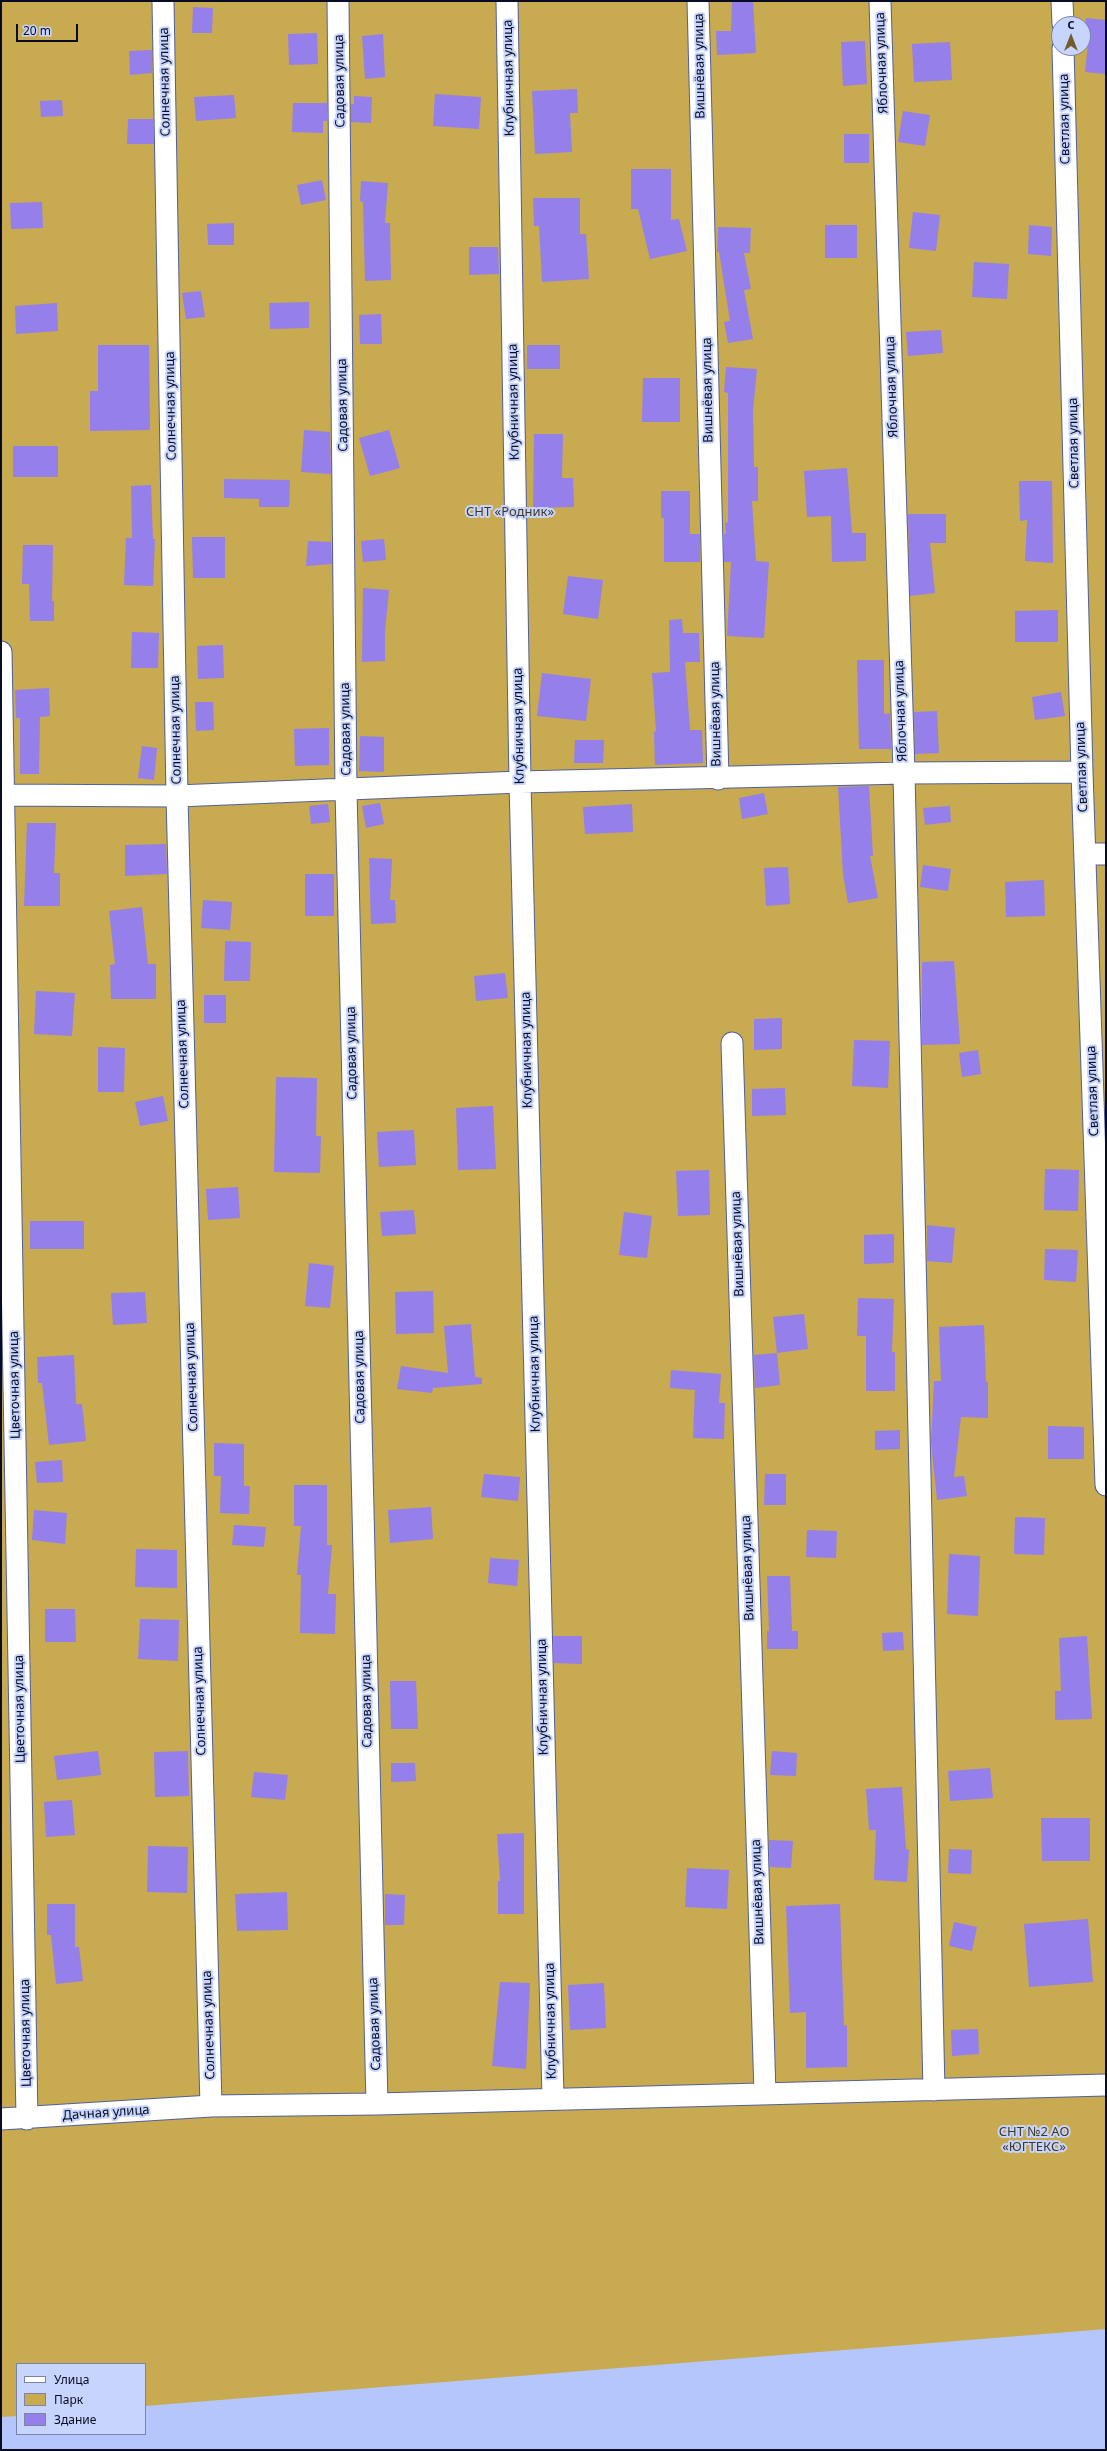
<!DOCTYPE html>
<meta charset="utf-8">
<style>
body{margin:0}
#map{position:relative;width:1107px;height:2451px;overflow:hidden;background:#b5c6fc;font-family:"Noto Sans",sans-serif}
canvas{display:block}
.frame{position:absolute;inset:0;border:2px solid #070c23;pointer-events:none}
.legend{position:absolute;left:16px;top:2363px;width:130px;height:72px;box-sizing:border-box;background:#c7d4fd;border:1px solid #7a84a6;margin:0;padding:5px 7px;list-style:none;font-size:12px;color:#070c23}
.legend li{display:flex;align-items:center;gap:8px;height:20px}
.legend b{width:20px;border:1px solid #7a84a6}
.north{position:absolute;left:1051px;top:16px;width:40px;height:40px;box-sizing:border-box;background:#c7d4fd;border:1px solid #7a84a6;border-radius:50%;rotate:0deg;font-size:11px;font-weight:700;line-height:16px;text-align:center;color:#070c23}
.north::after{content:'';display:block;margin:auto;width:14px;height:18px;background:#6f5e2c;clip-path:polygon(50% 0,100% 100%,50% 72%,0 100%)}
.scale{position:absolute;left:16px;top:24px;width:62px;height:18px;box-sizing:border-box;border:2px solid #070c23;border-top:0;padding-left:5px;font-size:12px;line-height:14px;white-space:nowrap;color:#070c23;-webkit-text-stroke:3px #c7d4fd;paint-order:stroke}
</style>
<div id="map">
<canvas width="1107" height="2451"></canvas>
<div class="frame"></div>
<ul class="legend">
<li><b style="height:5px;background:#fff"></b>Улица</li>
<li><b style="height:11px;background:#c8aa51"></b>Парк</li>
<li><b style="height:11px;background:#957feb"></b>Здание</li>
</ul>
<div class="north">С</div>
<div class="scale">20 m</div>
</div>
<script>
const context = document.querySelector('canvas').getContext('2d');
context.lineJoin = 'round';
function fillPath(path, color) { context.fillStyle = color; context.fill(path, 'evenodd'); }
function stroke(path, color, width, dash) { context.strokeStyle = color; context.lineWidth = width; context.lineCap = dash ? 'butt' : 'round'; context.setLineDash(dash || []); context.stroke(path); }
function write(font, color, halo, rows, align = 'center') {
  context.font = font + ' "Noto Sans",sans-serif'; context.lineWidth = 4; context.setLineDash([]); context.textBaseline = 'middle'; context.strokeStyle = halo; context.fillStyle = color; for (const [text, x, y, turn = 0] of rows) {
    context.save(); context.translate(x, y); context.rotate((+turn || 0) * Math.PI / 180); context.textAlign = isNaN(turn) ? turn : align; if (halo) context.strokeText(text, 0, 0); context.fillText(text, 0, 0); context.restore();
  }
}
fillPath(new Path2D(`
 M1,1H1106V2329L145,2406V2364H17V2416L1,2417ZM1059,24H1083V48H1059Z`), '#c8aa51');
fillPath(new Path2D(`
 M732,1H753L756,53L717,55L716,31H731Z
 M193,7L213,8L212,33H192Z
 M1086,18L1106,20V74L1085,72L1088,44H1083Z
 M317,33L318,64L289,65L288,34Z
 M383,34L385,77L365,79L362,36Z
 M865,41L867,84L843,86L841,42Z
 M950,42L952,80L914,82L912,44Z
 M152,50V73L130,75L129,51Z
 M577,89L578,113H570L572,152L535,154L532,91Z
 M435,94L481,97L479,129L433,126Z
 M234,95L236,118L196,121L194,97Z
 M354,96L372,97L371,123L351,122V104H354Z
 M62,100L63,116L41,117L40,101Z
 M293,103H327V121H323V133L292,132Z
 M903,111L930,115L925,146L898,142Z
 M128,119H153L154,144H127Z
 M844,134H869V163H844Z
 M631,169H671V220L679,219L687,251L650,259L638,209H631Z
 M322,180L326,200L301,205L297,185Z
 M361,181L388,183L385,223H390L391,280L365,281L363,202L360,201Z
 M533,198H580V234H586L589,279L542,282L539,226H534Z
 M42,202L43,228L11,229L10,203Z
 M913,212L940,215L936,251L909,248Z
 M234,223V245H208L207,224Z
 M825,225H857V258H825Z
 M1029,225L1052,227L1051,256L1028,254Z
 M718,227L751,228L750,253H744L751,289L744,290L753,339L728,343L724,322L730,321L719,252H717Z
 M469,247H498L499,274L469,275Z
 M974,262L1009,264L1007,299L972,297Z
 M201,291L205,317L186,319L182,293Z
 M309,302V328L270,329L269,303Z
 M57,303L58,331L16,334L15,306Z
 M381,314L382,344H360L359,315Z
 M941,330L943,353L908,356L906,332Z
 M98,345H149L150,430L90,431V391H98Z
 M527,345H560V369H527Z
 M726,367L757,369L753,411L754,467H758V501H752L756,561L769,562L764,638L727,636L731,562H724V534H726L725,523L728,522V393L724,392Z
 M643,378H680V422H642Z
 M304,430L330,432L331,474L301,472Z
 M389,430L400,468L370,476L359,438Z
 M534,434H563L562,478H573L574,507L533,508Z
 M13,446H58V477H13Z
 M847,468L852,533H866V561L832,562L831,516L807,517L804,471Z
 M224,479L290,480L289,507H259V499L224,498Z
 M1019,481H1052L1053,563L1025,561L1027,520L1020,521Z
 M151,485L153,539H155L153,586L124,585L126,538H132L131,486Z
 M661,491H690V534H700V562H664V518H661Z
 M908,514H946V543H930L935,593L910,596Z
 M192,537H225V578H193Z
 M384,539L386,560L363,562L361,541Z
 M308,541L331,542L332,564L306,566Z
 M23,545H53L52,601H54V621H30L29,584H22Z
 M568,576L603,580L598,619L563,614Z
 M363,588L389,590L385,631V661L362,662Z
 M1058,610V642H1015V611Z
 M682,619L683,633H699L700,662H685L690,730H702L703,763L655,765L654,732L656,731L652,673L670,672L669,620Z
 M132,632L159,633L158,668H131Z
 M223,645L224,678L198,679L197,646Z
 M857,660H884V714L890,713L891,749H859Z
 M542,673L591,679L586,721L537,716Z
 M49,688L50,716L40,717L39,774H20V718H16L15,690Z
 M1061,692L1065,716L1035,720L1032,697Z
 M195,702H213L214,730L196,731Z
 M937,711L939,753L915,754L914,712Z
 M329,728V765L295,766L294,729Z
 M360,736L384,737V772L359,771Z
 M575,740H604L603,763H574Z
 M142,746L157,748L154,780L138,778Z
 M869,786L873,856H870L878,898L848,903L843,874L838,787Z
 M764,793L768,814L742,819L739,798Z
 M380,803L384,824L366,828L362,806Z
 M328,804L330,822L311,824L309,806Z
 M632,804L633,832L585,834L583,807Z
 M950,806L951,822L925,825L923,808Z
 M27,823H56L54,873H60V906H24Z
 M166,844L167,874L125,876V845Z
 M369,858L392,859L390,900H395L396,923L371,924Z
 M923,865L951,869L948,891L920,887Z
 M788,867L790,904L766,906L764,868Z
 M305,874H334V916H305Z
 M1044,880L1045,916L1006,917L1005,882Z
 M203,900L232,902L230,930L201,928Z
 M142,907L148,964H156V999H111L110,965L115,964L109,911Z
 M225,941L251,942L250,981H224Z
 M954,961L960,1044L922,1045V962Z
 M505,973L508,998L476,1001L474,976Z
 M36,991L75,993L72,1036L34,1034Z
 M204,995H226V1023H204Z
 M782,1018V1049L754,1050V1019Z
 M854,1040L890,1041L888,1088L852,1086Z
 M98,1047L125,1048L124,1092H98Z
 M978,1050L981,1074L962,1077L959,1053Z
 M276,1077L317,1078L316,1136H321L320,1173L274,1172Z
 M785,1088L786,1115L752,1116V1089Z
 M163,1096L168,1121L140,1126L135,1102Z
 M493,1106L496,1169L458,1170L456,1108Z
 M414,1130L416,1165L379,1167L377,1132Z
 M1045,1169L1079,1170L1078,1211L1044,1210Z
 M709,1170L710,1215L678,1216L676,1171Z
 M238,1187L240,1218L208,1220L206,1189Z
 M414,1210L416,1234L382,1236L380,1212Z
 M624,1212L652,1216L647,1258L619,1255Z
 M30,1221H84V1249H30Z
 M927,1225L955,1228L952,1263L927,1261Z
 M894,1234V1263L864,1264V1235Z
 M1045,1249L1078,1250L1076,1282L1044,1280Z
 M309,1263L334,1266L330,1308L305,1306Z
 M433,1291L434,1333L396,1334L395,1292Z
 M145,1292L147,1323L113,1325L111,1293Z
 M858,1298L894,1299L892,1352H895V1391H866V1336H857Z
 M804,1314L808,1349L777,1353L773,1317Z
 M471,1324L475,1377L482,1378V1384L433,1388L432,1393L397,1389L401,1366L448,1373L444,1326Z
 M984,1325L986,1382H988V1418L961,1417L954,1477L964,1476L967,1496L937,1500L931,1441L934,1381H941L939,1327Z
 M777,1353L780,1385L755,1388L754,1355Z
 M74,1355L76,1404H82L86,1441L49,1445L42,1383H38L37,1357Z
 M671,1370L721,1374L719,1403H725L724,1439L693,1438L695,1390L670,1388Z
 M1048,1426L1084,1427V1459H1048Z
 M900,1430V1449L875,1450V1431Z
 M214,1443L244,1444V1486H250L249,1514L220,1513L221,1476H214Z
 M62,1460L63,1482L37,1483L35,1462Z
 M484,1474L520,1477L518,1501L481,1497Z
 M765,1474H786V1505H764Z
 M294,1485H327V1545H332L328,1594H336L335,1634L300,1633L301,1575H297L301,1526H294Z
 M431,1507L433,1539L390,1543L388,1510Z
 M34,1510L67,1513L65,1544L32,1540Z
 M1015,1517L1045,1518L1044,1555L1014,1554Z
 M234,1525L266,1527L264,1547L232,1545Z
 M807,1530L837,1531L836,1558L806,1557Z
 M136,1549L177,1550V1588L135,1587Z
 M949,1554L980,1556L978,1616L947,1614Z
 M490,1558L519,1560L517,1586L488,1583Z
 M767,1576H790L792,1631H798V1649H767V1631H769Z
 M45,1609H75L76,1642H45Z
 M140,1619L179,1620L178,1661L138,1659Z
 M903,1632L904,1650L883,1651L882,1633Z
 M553,1636H582V1664L554,1663Z
 M1087,1636L1092,1719L1055,1720V1691H1061L1059,1638Z
 M390,1681H416L418,1729H391Z
 M98,1751L101,1775L57,1780L54,1756Z
 M188,1751L189,1796L155,1797L154,1752Z
 M772,1751L797,1753L796,1776L770,1775Z
 M391,1763H415L416,1781L391,1782Z
 M990,1768L993,1798L950,1801L948,1771Z
 M254,1772L288,1775L285,1800L251,1797Z
 M902,1787L906,1849L909,1850L907,1882L874,1880L876,1830H869L866,1789Z
 M72,1800L75,1835L46,1837L44,1802Z
 M1041,1818H1090V1861H1042Z
 M524,1833V1914H498V1881H500L497,1834Z
 M769,1840L793,1841L791,1868L770,1867Z
 M148,1846L188,1847L187,1893L147,1892Z
 M949,1849L972,1850L971,1874L948,1873Z
 M687,1868L729,1870L727,1909L685,1907Z
 M287,1892L288,1930L237,1931L235,1894Z
 M385,1894L405,1895L404,1925H385Z
 M47,1904H75V1947H79L83,1981L56,1984L51,1935H47Z
 M840,1904L844,2026L847,2025V2067L806,2068V2012L790,2013L786,1906Z
 M1088,1919L1093,1982L1029,1987L1024,1924Z
 M954,1922L977,1927L972,1951L949,1946Z
 M500,1982L530,1983L526,2069L492,2066Z
 M604,1983L606,2028L570,2030L568,1985Z
 M978,2029L979,2054L952,2056L951,2030Z`), '#957feb');
const street = new Path2D(`
 M163,1L177,796L211,2106
 M338,1L346,790L377,2104
 M507,1L520,782L553,2098
 M698,1L718,779
 M880,1L904,773L934,2090
 M1062,1L1063,24
 M1063,48L1082,772L1106,1485
 M1,652L27,2119
 M1,795L177,796L520,782L904,773L1082,772
 M1085,854H1106
 M732,1043L765,2093
 M1,2119L211,2106L377,2104L1106,2085`);
stroke(street, '#50609c', 23);
stroke(street, '#fff', 21);
write('13px', '#070c23', '#c7d4fd', [
 ["Яблочная улица",882,63,-92],
 ["Вишнёвая улица",700,66,-91],
 ["Клубничная улица",509,78,-91],
 ["Садовая улица",340,81,-91],
 ["Солнечная улица",165,82,-91],
 ["Светлая улица",1065,119,-91],
 ["Яблочная улица",892,387,-92],
 ["Вишнёвая улица",708,390,-91],
 ["Клубничная улица",514,402,-91],
 ["Садовая улица",343,405,-91],
 ["Солнечная улица",171,406,-91],
 ["Светлая улица",1074,443,-91],
 ["Яблочная улица",901,711,-92],
 ["Вишнёвая улица",716,714,-91],
 ["Клубничная улица",519,726,-91],
 ["Садовая улица",346,729,-91],
 ["Солнечная улица",176,730,-91],
 ["Светлая улица",1082,767,-92],
 ["Клубничная улица",527,1050,-91],
 ["Садовая улица",352,1053,-91],
 ["Солнечная улица",183,1054,-92],
 ["Светлая улица",1093,1091,-92],
 ["Вишнёвая улица",738,1244,-92],
 ["Клубничная улица",535,1374,-91],
 ["Солнечная улица",192,1377,-92],
 ["Садовая улица",360,1377,-91],
 ["Цветочная улица",15,1385,-91],
 ["Вишнёвая улица",748,1568,-92],
 ["Клубничная улица",543,1697,-91],
 ["Солнечная улица",200,1701,-92],
 ["Садовая улица",367,1701,-91],
 ["Цветочная улица",20,1709,-91],
 ["Вишнёвая улица",758,1892,-92],
 ["Клубничная улица",551,2021,-91],
 ["Садовая улица",375,2024,-92],
 ["Солнечная улица",209,2025,-92],
 ["Цветочная улица",26,2033,-91],
 ["Дачная улица",106,2113,-4]
]);
write('13px', '#403822', '#c7d4fd', [
 ["СНТ «Родник»",510,512],
 ["СНТ №2 АО",1034,2132],
 ["«ЮГТЕКС»",1034,2147]
]);
</script>
